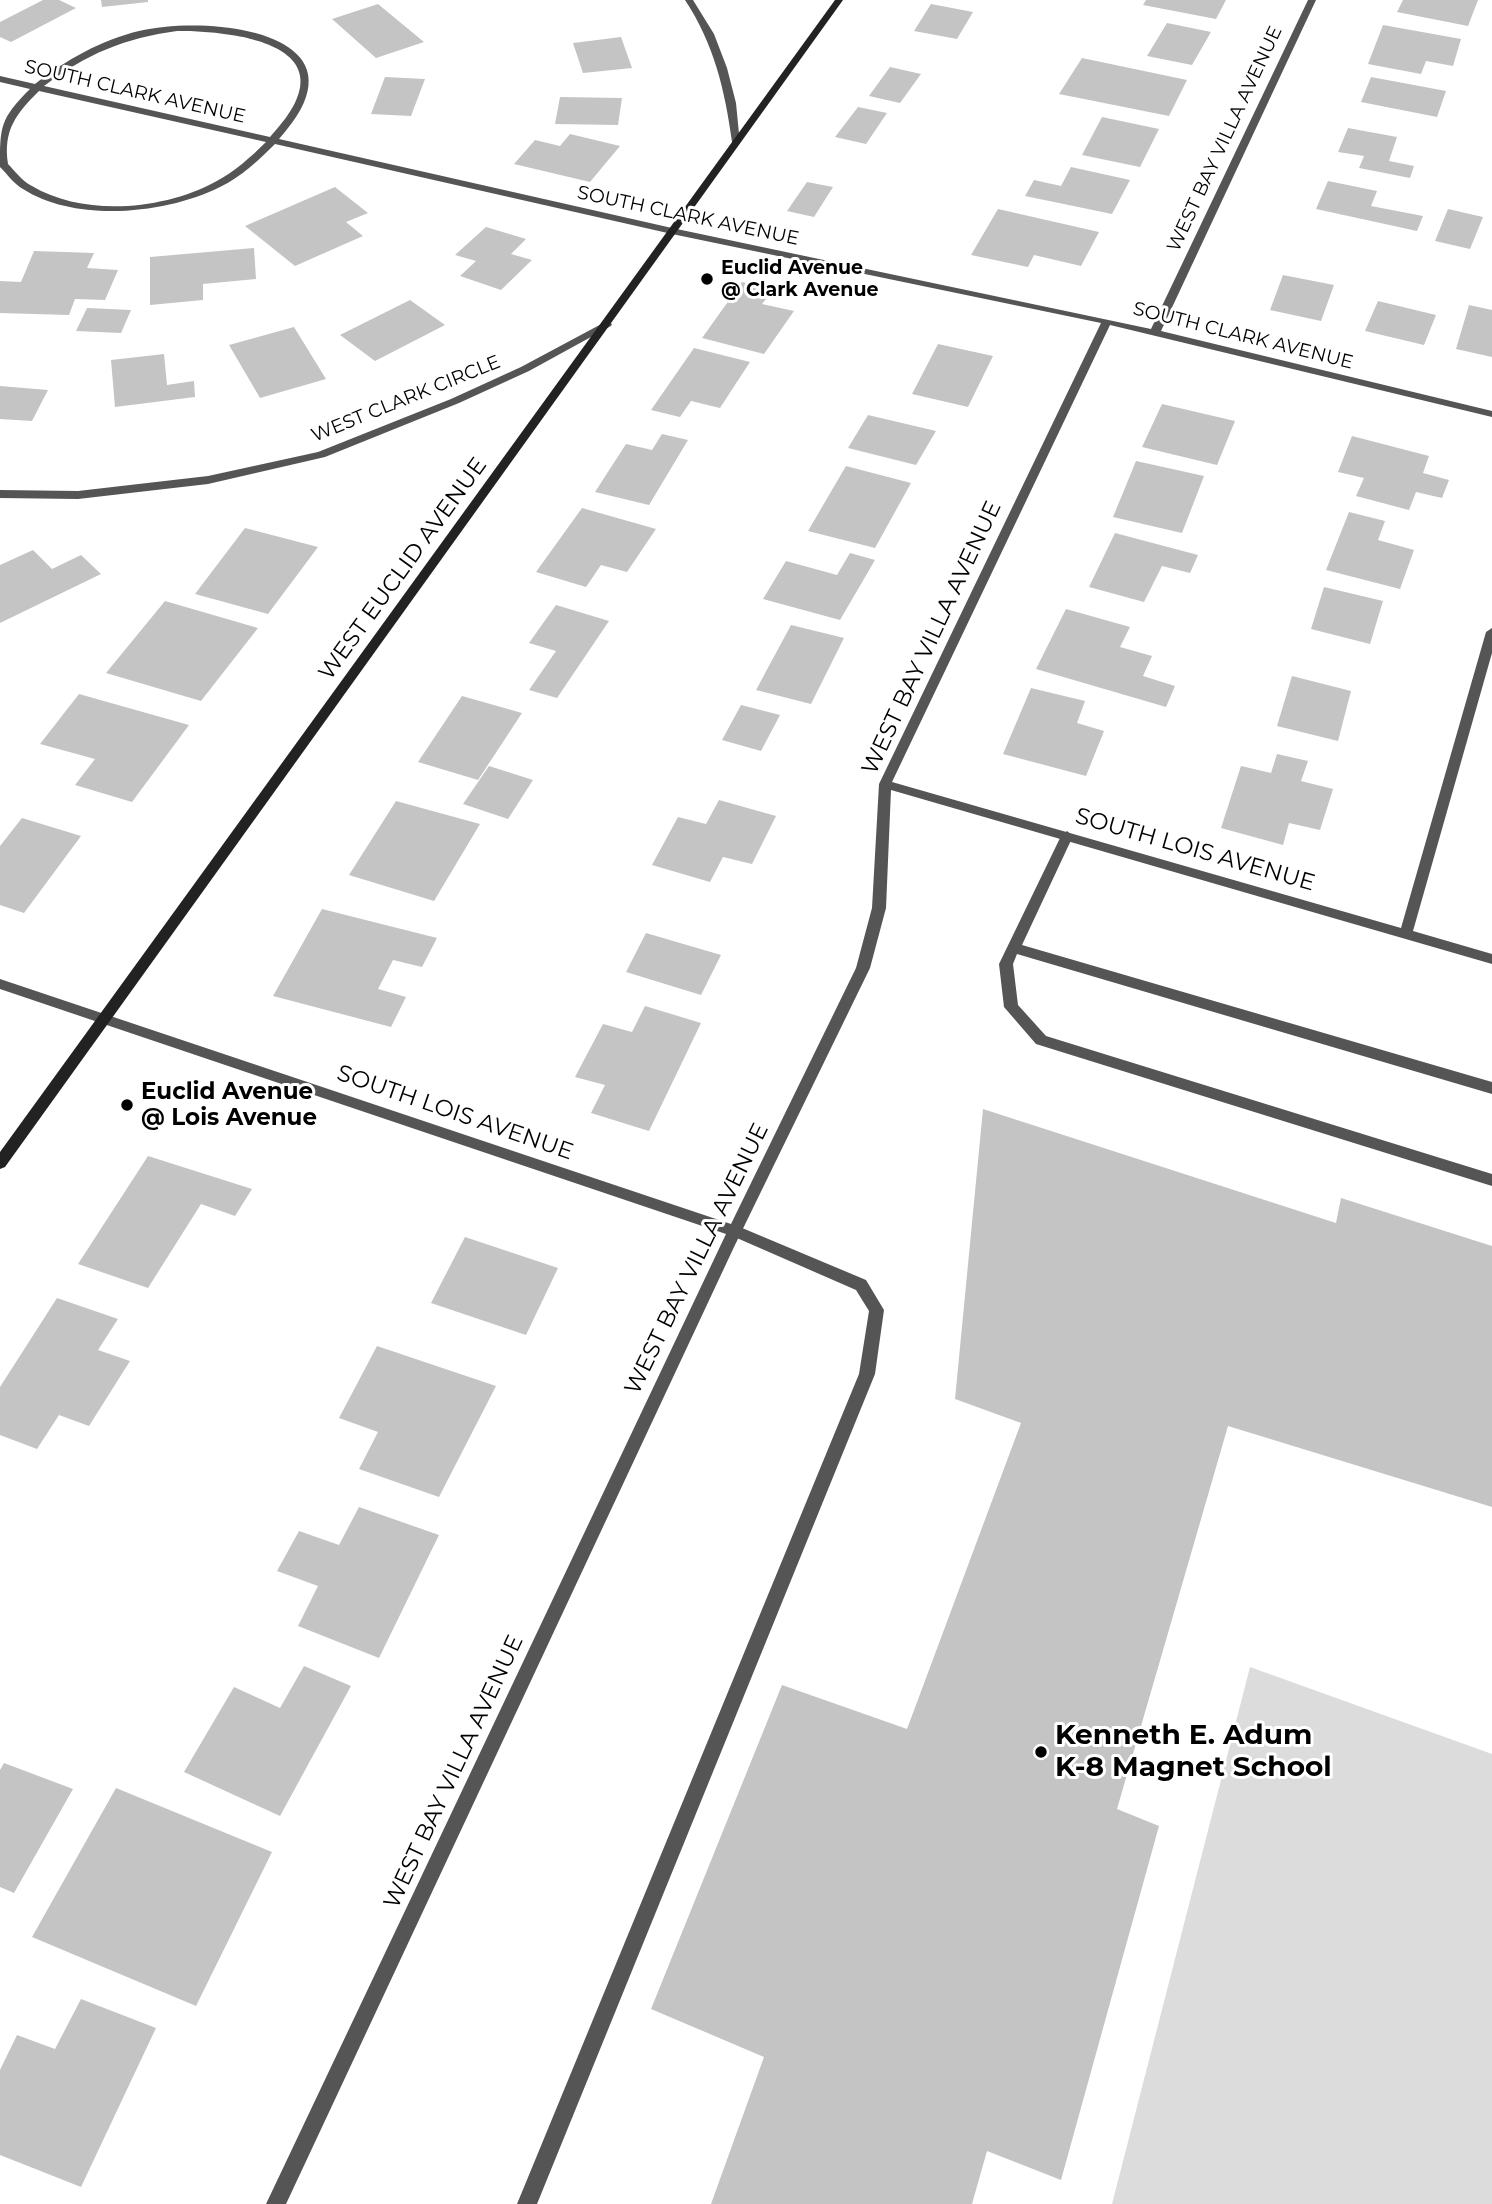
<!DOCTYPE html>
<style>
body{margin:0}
canvas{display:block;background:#fff}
</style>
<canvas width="1492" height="2204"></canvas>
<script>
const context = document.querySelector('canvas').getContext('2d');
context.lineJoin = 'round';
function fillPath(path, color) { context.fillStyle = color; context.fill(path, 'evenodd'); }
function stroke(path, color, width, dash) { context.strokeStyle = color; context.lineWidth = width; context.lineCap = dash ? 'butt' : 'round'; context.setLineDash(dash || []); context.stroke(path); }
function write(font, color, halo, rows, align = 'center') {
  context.font = font + ' Montserrat,sans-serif'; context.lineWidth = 6; context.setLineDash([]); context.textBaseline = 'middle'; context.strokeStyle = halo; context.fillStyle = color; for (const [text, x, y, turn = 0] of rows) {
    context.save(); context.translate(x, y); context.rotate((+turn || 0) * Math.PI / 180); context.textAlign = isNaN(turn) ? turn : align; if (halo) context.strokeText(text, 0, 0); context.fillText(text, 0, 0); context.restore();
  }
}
fillPath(new Path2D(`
 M1250,1667L1492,1754V2204H1112Z`), '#dcdcdc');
fillPath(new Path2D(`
 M43,0H59L76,8L11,42L0,37V22Z
 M101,0H148V2L102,7Z
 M1146,0H1226L1216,19L1143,5Z
 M1403,0H1478L1468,26L1397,12Z
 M378,4L424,42L376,58L332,19Z
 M931,4L973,12L957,39L914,31Z
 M1167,23L1211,32L1192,65L1147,56Z
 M1383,25L1461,39L1453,66L1426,61L1421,74L1368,64Z
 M621,37L632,68L583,73L573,43Z
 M1082,58L1187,80L1169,116L1059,94Z
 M890,67L921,74L900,103L869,96Z
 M385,77L425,79L411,116L371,114Z
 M1371,77L1446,91L1437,117L1361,102Z
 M560,97L622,98L618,125L555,124Z
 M858,107L887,113L866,144L835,137Z
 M1102,117L1159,129L1140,167L1082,155Z
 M1348,128L1397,137L1389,161L1414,166L1410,178L1359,168L1364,156L1338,152Z
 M570,134L620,146L590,182L514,164L535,140L560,146Z
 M1071,167L1130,180L1112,214L1025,196L1034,180L1061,186Z
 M1328,181L1377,191L1371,206L1423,216L1417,231L1316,209Z
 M807,182L833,187L814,217L787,211Z
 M335,187L368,213L346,222L363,236L295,266L245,226Z
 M998,209L1099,232L1081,266L1034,255L1028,267L971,255Z
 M1448,209L1483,217L1470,249L1435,241Z
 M486,227L526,239L511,254L532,260L501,290L460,276L476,261L455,255Z
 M254,248L256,279L203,284V300L150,305V257Z
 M34,251L94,253L87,268L118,270L105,300L75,299L69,315L0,313V281L21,282Z
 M1283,275L1334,285L1321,321L1270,310Z
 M742,282L773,290L762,304L794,311L764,354L702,338Z
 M410,300L445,325L375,361L340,335Z
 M1378,301L1436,315L1424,345L1365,331Z
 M1469,305L1492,310V357L1456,349Z
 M87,308L131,310L121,333L76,331Z
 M294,327L326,379L260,398L229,345Z
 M938,344L993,356L968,407L912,394Z
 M694,348L750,362L720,408L691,401L680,417L651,410Z
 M164,354L167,385L194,381L195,397L115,407L111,360Z
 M0,386L48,390L32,421L0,419Z
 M1162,404L1235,421L1217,465L1142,447Z
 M868,415L936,431L916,465L848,448Z
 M662,434L688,440L649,505L595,492L626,444L652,450Z
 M1352,436L1429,456L1423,473L1449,480L1442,498L1416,492L1409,510L1356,496L1364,478L1338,472Z
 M1136,461L1204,476L1182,533L1113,517Z
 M846,466L911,483L875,548L808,531Z
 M582,508L656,529L627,572L601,565L586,587L536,572Z
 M1349,512L1385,521L1378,540L1414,550L1400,589L1326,570Z
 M245,528L318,547L268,614L195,594Z
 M1115,533L1198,555L1190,573L1162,566L1144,602L1089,587Z
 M33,550L52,569L81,555L101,574L0,623V565Z
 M850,553L875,560L840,620L763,599L786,561L837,575Z
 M1324,587L1383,601L1370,644L1311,629Z
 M165,601L258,628L201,701L106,673Z
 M556,605L609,621L557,698L529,690L556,651L529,643Z
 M1066,609L1130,627L1120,647L1152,656L1143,676L1175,686L1166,707L1036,669Z
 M791,625L844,638L811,704L756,690Z
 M1292,676L1351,691L1338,741L1277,726Z
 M1031,688L1085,701L1077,723L1104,731L1086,776L1003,754Z
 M79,694L189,725L132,802L75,785L95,759L40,744Z
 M462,696L522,713L478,780L418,762Z
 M741,705L780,715L761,751L722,740Z
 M1277,754L1308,761L1301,781L1333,789L1320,830L1289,823L1283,845L1221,828L1241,766L1271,773Z
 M489,766L533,780L508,819L463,804Z
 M719,800L776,816L752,864L723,857L710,882L652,865L678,817L706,824Z
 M396,801L480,824L434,901L349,875Z
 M22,818L81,836L24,913L0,905V846Z
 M322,909L437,938L422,967L393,960L378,989L406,997L391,1027L273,996Z
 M646,933L721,955L701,995L626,972Z
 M645,1006L701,1023L649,1131L591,1113L605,1085L575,1077L603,1024L632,1032Z
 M983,1109L1336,1223L1341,1198L1492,1246V1507L1228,1426L1117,1809L1159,1826L1061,2180L987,2151L972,2204H711L764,2057L651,2009L782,1685L907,1729L1021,1423L955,1399Z
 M148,1156L252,1189L235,1216L201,1204L148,1288L78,1264Z
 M465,1237L558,1268L526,1335L431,1303Z
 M57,1298L118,1319L98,1350L130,1361L89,1426L59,1415L37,1449L0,1435V1387Z
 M377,1346L496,1386L439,1497L359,1469L378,1432L339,1418Z
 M359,1507L439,1535L379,1658L298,1626L318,1586L277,1571L299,1531L339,1545Z
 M304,1666L351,1686L280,1816L184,1772L234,1687L280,1708Z
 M4,1763L73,1789L14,1893L0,1887V1770Z
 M116,1788L272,1852L196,2006L32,1937Z
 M81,1999L156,2028L81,2187L0,2155V2070L17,2035L55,2049Z`), '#c4c4c4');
fillPath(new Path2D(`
 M1067,831L1073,836L1022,945L1492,1082V1094L1017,954L1013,964L1018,1005L1046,1036L1492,1174V1186L1036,1044L1004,1007L999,964L1061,836Z
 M735,1225L866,1280L884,1310L875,1374L537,2204H517L859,1374L869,1311L856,1290L730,1235L728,1231L730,1227Z`), '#555');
fillPath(new Path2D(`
 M685,0H693L714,34L727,68L736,103L740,144L732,142C725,90 714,44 685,0Z
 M1308,0H1316L1161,331L1492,411V417L1110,325L892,782L1401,928L1486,632L1492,628V653L1413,931L1492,954V964L891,790L886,908L870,968L734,1247L286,2204H266L726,1234L0,989V979L731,1224L856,968L872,908L879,784L1101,323L672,234L275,144C259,160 241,177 220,187C166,214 76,223 23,189C14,184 8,175 0,167C0,126 0,119 30,89L0,82V76L35,84C66,60 101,40 139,31C212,14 376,33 279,139L672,228L1151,329ZM177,31C247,31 354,49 270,137L44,86C86,54 125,38 177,31ZM39,91L266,142C251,157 234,172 215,182C163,210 84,217 32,186C22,181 15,171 8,164C3,130 16,114 39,91Z
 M607,321L612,324L611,326L529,371L459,403L325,457L208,484L78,499L0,498V490L78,491L208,476L318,452L451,399L521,367Z`), '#555');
fillPath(new Path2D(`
 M835,0H843L5,1167L0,1169V1152Z`), '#222');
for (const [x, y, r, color] of [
 [707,279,7,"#000"],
 [127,1105,7,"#000"],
 [1041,1752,7,"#000"]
]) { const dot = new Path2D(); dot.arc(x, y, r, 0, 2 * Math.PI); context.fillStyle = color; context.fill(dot); stroke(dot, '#fff', 2.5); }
write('19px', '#000', '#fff', [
 ["SOUTH CLARK AVENUE",135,92,13],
 ["WEST BAY VILLA AVENUE",1225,139,-65],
 ["SOUTH CLARK AVENUE",688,216,12],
 ["SOUTH CLARK AVENUE",1243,336,14],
 ["WEST CLARK CIRCLE",406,399,-22]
]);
write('bold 19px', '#000', '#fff', [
 ["Euclid Avenue",721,268],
 ["@ Clark Avenue",721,290]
], 'left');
write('23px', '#000', '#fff', [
 ["WEST EUCLID AVENUE",403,569,-54],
 ["WEST BAY VILLA AVENUE",932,638,-65],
 ["SOUTH LOIS AVENUE",1195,850,16],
 ["SOUTH LOIS AVENUE",455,1113,19],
 ["WEST BAY VILLA AVENUE",697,1259,-64],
 ["WEST BAY VILLA AVENUE",454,1772,-65]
]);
write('bold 23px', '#000', '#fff', [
 ["Euclid Avenue",141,1092],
 ["@ Lois Avenue",141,1118]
], 'left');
write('bold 28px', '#000', '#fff', [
 ["Kenneth E. Adum",1055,1736],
 ["K-8 Magnet School",1055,1768]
], 'left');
</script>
